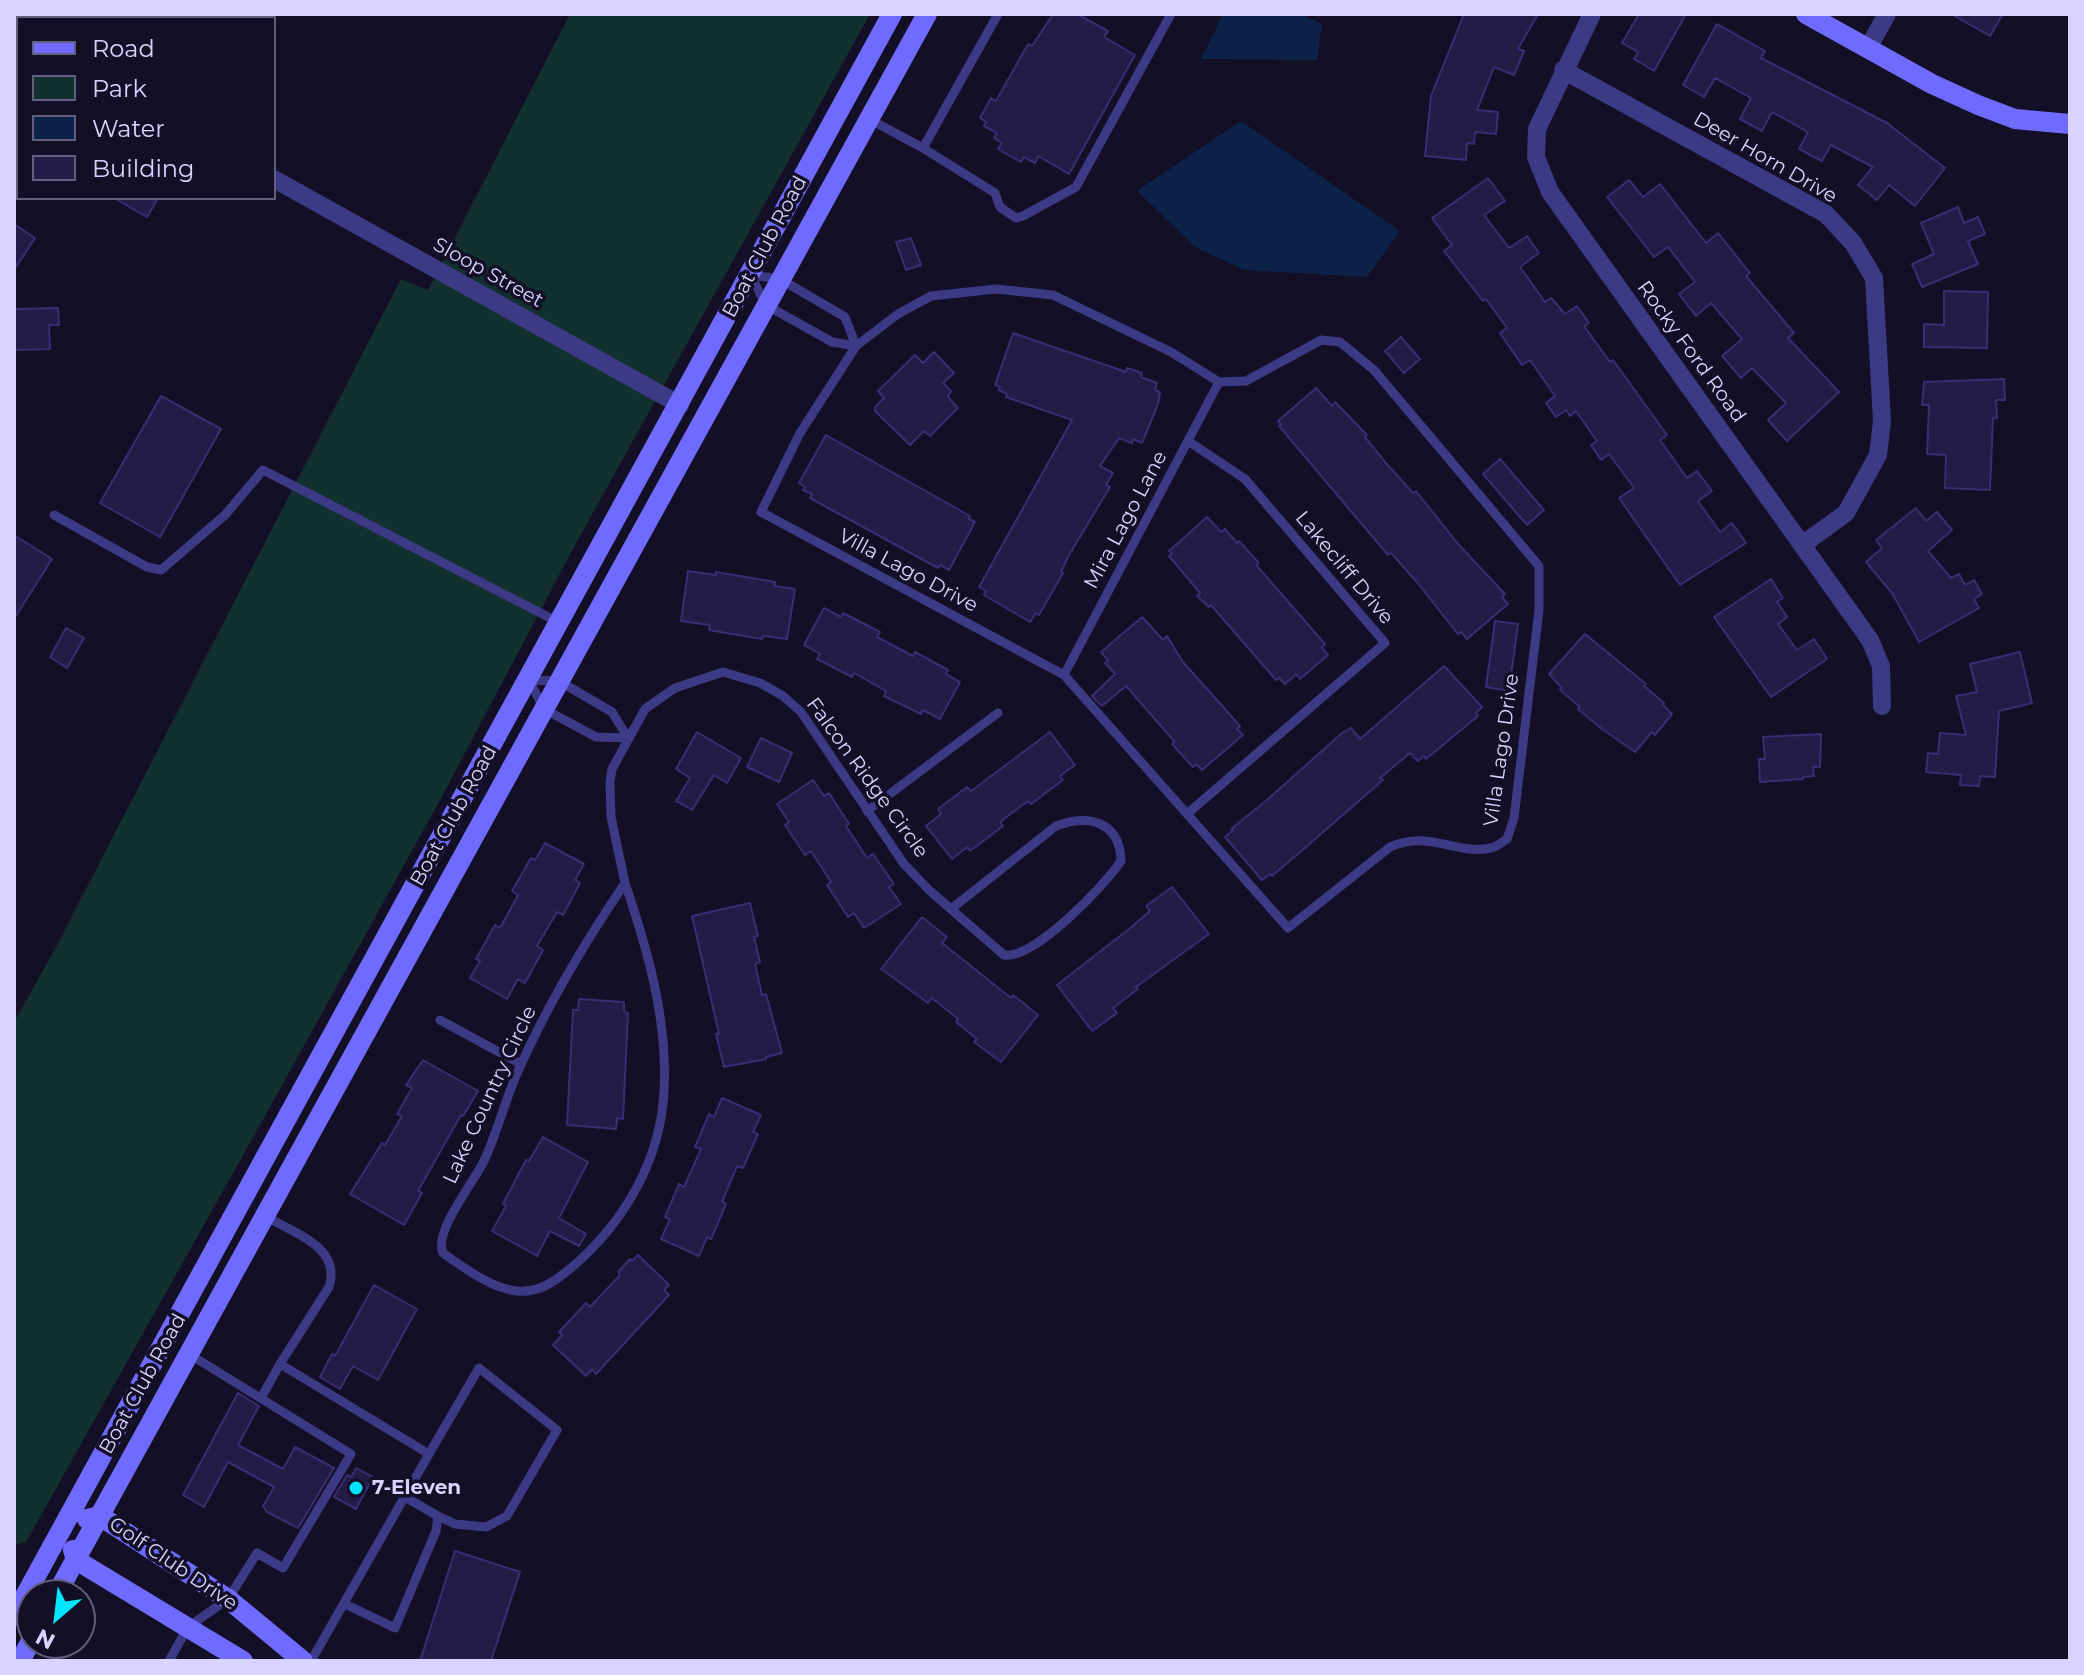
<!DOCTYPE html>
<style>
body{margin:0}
#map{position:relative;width:2084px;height:1675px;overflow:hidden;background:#130f26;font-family:Montserrat,sans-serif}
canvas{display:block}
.frame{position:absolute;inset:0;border:16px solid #d9d4ff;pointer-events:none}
.legend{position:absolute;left:16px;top:16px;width:260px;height:184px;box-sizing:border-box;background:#130f26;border:2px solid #625e7d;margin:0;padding:10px 14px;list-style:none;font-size:24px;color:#d9d4ff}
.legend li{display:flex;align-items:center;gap:16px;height:40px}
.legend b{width:40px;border:2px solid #625e7d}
.north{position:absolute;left:16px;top:1579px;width:80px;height:80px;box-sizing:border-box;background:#130f26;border:2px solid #625e7d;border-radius:50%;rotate:208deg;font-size:22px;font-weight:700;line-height:32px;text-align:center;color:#d9d4ff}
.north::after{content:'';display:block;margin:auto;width:28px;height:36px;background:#00e5ff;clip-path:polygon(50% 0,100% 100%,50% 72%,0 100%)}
</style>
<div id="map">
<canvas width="2084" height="1675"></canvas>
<div class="frame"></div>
<ul class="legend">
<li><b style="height:10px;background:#6f6bff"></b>Road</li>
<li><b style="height:22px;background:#12302f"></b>Park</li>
<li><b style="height:22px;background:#0c2248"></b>Water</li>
<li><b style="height:22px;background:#241b47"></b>Building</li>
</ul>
<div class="north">N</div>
</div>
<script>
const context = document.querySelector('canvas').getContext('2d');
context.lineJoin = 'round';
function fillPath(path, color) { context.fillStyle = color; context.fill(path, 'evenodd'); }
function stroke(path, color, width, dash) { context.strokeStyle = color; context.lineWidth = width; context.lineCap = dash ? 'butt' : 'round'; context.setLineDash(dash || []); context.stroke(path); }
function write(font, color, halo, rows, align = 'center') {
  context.font = font + ' Montserrat,sans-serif'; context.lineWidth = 7; context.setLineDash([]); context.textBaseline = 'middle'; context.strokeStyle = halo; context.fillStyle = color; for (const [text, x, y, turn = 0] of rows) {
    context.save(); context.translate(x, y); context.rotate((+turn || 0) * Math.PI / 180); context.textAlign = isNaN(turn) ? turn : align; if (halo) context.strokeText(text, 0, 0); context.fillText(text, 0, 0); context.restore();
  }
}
fillPath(new Path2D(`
 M570,14H870L574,547L439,802L265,1116L26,1542L14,1545V1022L55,949L401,279L428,290Z`), '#12302f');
fillPath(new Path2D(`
 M1223,14H1301L1322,24L1317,60L1201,59Z
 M1241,121L1400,231L1367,277L1244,270L1195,247L1137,191Z`), '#0c2248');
const building = new Path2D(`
 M1053,14H1077L1108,31L1104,37L1135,55L1069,174L1038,156L1035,163L1024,157L1021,162L998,149L1002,143L994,138L997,133L984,126L986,122L980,118L991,98L996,101L1028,44L1032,46Z
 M1464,14H1538L1518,49L1524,51L1514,75L1494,67L1477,110L1498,112L1496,134L1475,132L1474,144L1467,143L1466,160L1425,156L1431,96Z
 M1639,14H1686L1654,71L1634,59L1638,52L1622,43Z
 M1951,14H2003L1990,36Z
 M1717,24L1765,51L1761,58L1887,123L1945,168L1915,206L1889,185L1877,200L1858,185L1873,167L1831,145L1822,161L1799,149L1808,132L1772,112L1762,131L1740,119L1751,98L1715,78L1704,97L1683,85Z
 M1488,178L1505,201L1484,215L1509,248L1527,236L1539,253L1520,267L1545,302L1551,298L1565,314L1577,306L1589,323L1584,326L1610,362L1613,360L1667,435L1660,440L1687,478L1697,471L1712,491L1698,501L1720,532L1732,523L1746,543L1680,585L1619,498L1634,488L1609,454L1601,460L1591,445L1597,441L1576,411L1570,416L1566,410L1556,417L1546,403L1555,396L1530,360L1522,365L1500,333L1507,328L1486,299L1483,301L1444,251L1452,245L1432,218Z
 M1629,180L1643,197L1660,184L1706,243L1718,233L1750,273L1746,276L1794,333L1788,338L1839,392L1787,441L1768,420L1786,403L1752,368L1741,378L1722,356L1742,339L1711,303L1696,316L1679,294L1695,282L1668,247L1654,257L1607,197Z
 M114,198H158L147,217Z
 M1958,207L1964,223L1978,217L1985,234L1968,241L1978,264L1922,287L1912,264L1934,254L1921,223Z
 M14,224L35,238L14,270Z
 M911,238L921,265L906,270L896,242Z
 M1944,291L1988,292L1987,348L1924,347V324L1944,325Z
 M58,308L59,325H49L50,349L14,350V309Z
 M1013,333L1126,372L1127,368L1142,373L1141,377L1157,383L1155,390L1160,392L1158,404L1142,443L1133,439L1132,443L1119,438L1100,466L1113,473L1106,485L1110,487L1069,555L1061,572L1063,573L1039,615L1036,613L1030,622L984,595L986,591L979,587L1072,420L1006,397L1007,394L999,390L1000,387L995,385Z
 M1401,337L1420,359L1404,373L1385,351Z
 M934,352L954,373L943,383L951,391L948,397L958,408L930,436L924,431L910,445L875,411V407L884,398L878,391L915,355L923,363Z
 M2004,379L2005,400H1996L1997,418H1993L1990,490L1945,488L1946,455L1927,454L1929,405H1922L1924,382Z
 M1316,388L1332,406L1335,402L1367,435L1365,437L1385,462L1413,493L1416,491L1458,544L1505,594L1502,597L1508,604L1467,639L1461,632L1458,634L1416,581L1391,553L1388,555L1279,426L1281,424L1278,421Z
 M161,396L221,429L160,537L100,503Z
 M826,435L970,516L969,519L975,522L949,570L940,565L938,568L810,498L812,494L803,490L805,487L799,483Z
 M1500,459L1544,510L1527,525L1483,474Z
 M1916,508L1926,521L1937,512L1952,530L1928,551L1951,578L1959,574L1965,585L1974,580L1982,594L1974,599L1979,608L1919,642L1892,593L1866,562L1882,548L1876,540Z
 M1207,517L1221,532L1225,529L1237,543L1239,541L1258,562L1257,566L1325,644L1322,648L1328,655L1300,679L1296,674L1285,684L1279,678L1276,680L1211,605L1209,607L1197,596L1200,593L1169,556L1172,554L1169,551Z
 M14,535L52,559L14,619Z
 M688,571L716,575V572L775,582V586L795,589L787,639L763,636L762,639L709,630L710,625L681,621Z
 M1771,579L1783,598L1777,602L1787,617L1778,624L1797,650L1814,639L1827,659L1771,697L1714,617Z
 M824,608L841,617L843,613L880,632L877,637L913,656L915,652L948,670L946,674L960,682L940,719L923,710L921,714L884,696L886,691L854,673L852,677L817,659L820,654L804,645Z
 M1142,617L1163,640L1167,636L1183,662L1240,726L1237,729L1243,735L1202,770L1196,764L1193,767L1172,744L1175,742L1126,686L1102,706L1092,696L1115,674L1105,663L1108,661L1101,652Z
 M1495,621L1518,624L1509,691L1486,687Z
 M66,628L84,638L67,668L50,657Z
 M1585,634L1646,684L1644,686L1664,703L1663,705L1672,714L1655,735L1652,732L1635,752L1602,729L1578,709L1580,707L1560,690L1562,688L1549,674Z
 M2020,652L2032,703L1999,711L1995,777L1980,776L1979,786L1960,785L1961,775L1926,772L1928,753L1938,754L1940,733L1966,735L1956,696L1977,692L1970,664Z
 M1444,666L1482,707L1476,713L1478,716L1426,759L1424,756L1418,761L1410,753L1380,778L1383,780L1306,847L1272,876L1270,874L1262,880L1225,837L1233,830L1231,829L1267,800L1342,733L1351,728L1360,739Z
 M697,732L741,758L727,783L714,775L692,810L676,801L690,778L676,769Z
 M1050,732L1075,765L1060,776L1063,780L1031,804L1028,801L1000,822L1003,826L970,851L967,847L952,859L926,826L941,814L938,809L967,787L971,791Z
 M1821,734L1820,767H1813L1814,776L1803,777V779L1760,782L1759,759H1765L1763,737Z
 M761,738L792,753L779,782L747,767Z
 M813,780L824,796L829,793L849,824L846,826L867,858L873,854L894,884L889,887L901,904L864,928L854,913L848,917L827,885L831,882L811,851L805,855L785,825L789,822L777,804Z
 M545,843L584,864L575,880L580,883L563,915L557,912L537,946L543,950L525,983L518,979L507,999L470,978L480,961L476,959L495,925L500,928L518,895L512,891L531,858L535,860Z
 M1172,887L1209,934L1136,987L1138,989L1113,1008L1117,1013L1092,1031L1057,985L1129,929L1150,911L1146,906Z
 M750,903L758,936L754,937L760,962L755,964L762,995L766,994L782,1053L766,1057V1059L724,1067L716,1034H719L692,916Z
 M922,917L947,937L942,943L1011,998L1013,995L1038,1015L1001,1062L974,1042L977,1039L956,1022L958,1019L932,998L928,1003L881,969Z
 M579,999L624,1002V1012L628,1013L623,1119L617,1118L616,1129L567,1125L573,1010H578Z
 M423,1060L478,1091L463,1116L461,1115L418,1191L422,1193L404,1225L350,1194L382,1143L385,1145L402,1116L397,1114L412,1088L406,1085Z
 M722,1098L761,1115L753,1132L758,1134L743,1168L737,1166L722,1202L726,1204L711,1239L707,1237L699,1256L661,1239L670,1219L665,1217L679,1184L684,1187L701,1149L695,1147L709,1114L714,1117Z
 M543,1137L588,1162L559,1218L586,1234L579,1246L550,1231L537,1256L492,1231L506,1206L503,1204L518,1175L526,1160L529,1161Z
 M638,1255L669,1285L664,1290L669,1295L596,1374L592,1369L586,1376L553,1345L562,1335L559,1332L586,1303L590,1307L620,1275L618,1272L630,1259L632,1261Z
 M374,1285L417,1309L378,1380L353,1366L340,1389L320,1377L332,1354L335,1356Z
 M238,1393L259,1406L238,1445L283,1469L295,1447L334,1468L298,1528L267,1512L263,1506L274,1487L228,1462L204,1507L183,1495Z
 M356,1468L373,1477L356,1509L334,1497L347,1475L351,1477Z
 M455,1551L520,1572L491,1661H420Z`);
fillPath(building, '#241b47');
stroke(building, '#3b2d73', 2);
stroke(new Path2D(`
 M869,119L923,148L995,193L1000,207L1016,218L1023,216L1076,187L1171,14
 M923,148L998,14
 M751,275L780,279L845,317L856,346
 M751,276L766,305L832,342L856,346
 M996,289L1053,295L1171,352L1219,382L1246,381L1321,340L1340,342L1374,370L1539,566V610L1514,818L1507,839C1502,842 1496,847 1491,848C1457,856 1429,829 1390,847L1288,928L1064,675L761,512L800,433L856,346L898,314L931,296Z
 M54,515L147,567L161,570L225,515L263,470L560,623
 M1064,675L1219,382
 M529,680L559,681L612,712L628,738L596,737L544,709Z
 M867,811L998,713
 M1187,814L1385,643L1245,479L1188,441
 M625,883L611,817L610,782L612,769L645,709L675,688L723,672L760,683L783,696L801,712L904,864L930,891L1004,955C1034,960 1105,885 1121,861C1120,821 1088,814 1056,826L951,909
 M625,883C647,948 668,1020 664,1090C661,1160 624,1223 571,1268C555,1281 540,1293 517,1291C492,1289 463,1267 443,1253C433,1232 474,1182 484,1161C498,1131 505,1099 519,1069C548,1004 585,942 625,883Z
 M440,1020L521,1064
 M265,1216C294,1233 342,1247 329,1287L280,1364L429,1454L311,1661
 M261,1398L280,1364
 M429,1454L479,1368L557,1430L507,1516L486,1527L455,1524L438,1516
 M345,1604L395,1628L436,1531L438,1516L405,1497
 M169,1661L188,1627L228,1599L257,1553L283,1568L351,1454L189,1354`), '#3d3a85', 9);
stroke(new Path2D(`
 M15,14L20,18
 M1592,14L1537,129L1536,157L1550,192L1870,640L1881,666L1882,706
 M1868,48L1887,14
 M1563,70L1826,214L1853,243L1874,278L1882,421L1878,455L1846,513L1802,545
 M274,179L680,405`), '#3d3a85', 18);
stroke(new Path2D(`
 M1806,14L1932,84L1978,105L2015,119L2070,124
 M87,1519L100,1516L228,1599L303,1661
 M73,1550L76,1560L243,1661
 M56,1595L927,14
 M14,1616L892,14
 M20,1661L32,1639`), '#6f6bff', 20);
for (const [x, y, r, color] of [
 [356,1488,8,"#00e5ff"]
]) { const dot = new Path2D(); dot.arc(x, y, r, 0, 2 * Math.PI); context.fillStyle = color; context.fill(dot); stroke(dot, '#130f26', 3); }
write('20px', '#d9d4ff', '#130f26', [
 ["Deer Horn Drive",1765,158,30],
 ["Boat Club Road",765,247,-62],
 ["Sloop Street",488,273,29],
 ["Rocky Ford Road",1691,352,54],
 ["Mira Lago Lane",1126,520,-62],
 ["Lakecliff Drive",1344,568,50],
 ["Villa Lago Drive",908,571,28],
 ["Villa Lago Drive",1502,750,-82],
 ["Falcon Ridge Circle",867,778,54],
 ["Boat Club Road",454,816,-61],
 ["Lake Country Circle",490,1095,-65],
 ["Boat Club Road",143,1384,-61],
 ["Golf Club Drive",173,1564,34]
]);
write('bold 20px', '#d9d4ff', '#130f26', [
 ["7-Eleven",372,1488]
], 'left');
</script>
